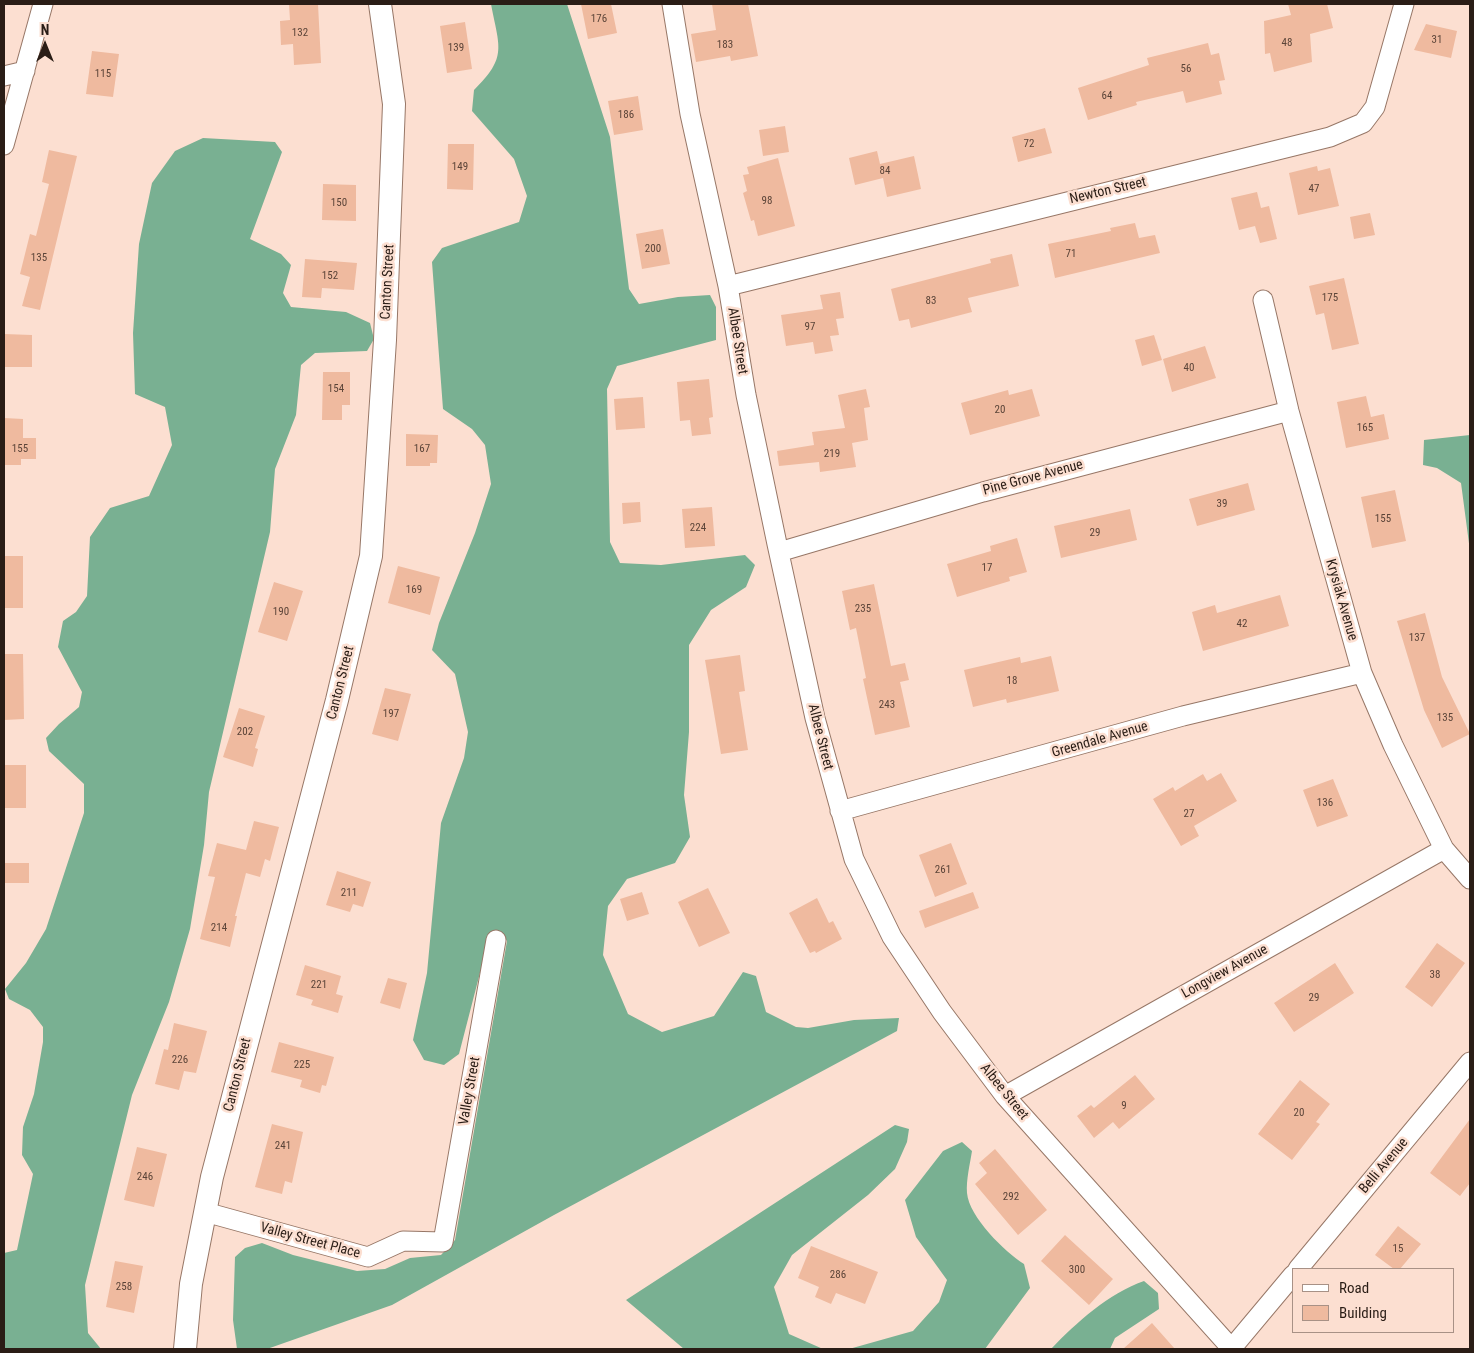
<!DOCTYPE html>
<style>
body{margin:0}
#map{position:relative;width:1474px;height:1353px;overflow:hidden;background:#fcdfd1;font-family:"Roboto Condensed",sans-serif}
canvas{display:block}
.frame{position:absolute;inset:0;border:5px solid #2a1d16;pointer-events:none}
.legend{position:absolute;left:1292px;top:1268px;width:162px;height:65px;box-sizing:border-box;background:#fcdfd1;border:1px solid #a89186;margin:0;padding:6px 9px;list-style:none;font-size:15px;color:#2a1d16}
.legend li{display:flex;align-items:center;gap:10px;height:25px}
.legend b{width:25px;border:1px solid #a89186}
.north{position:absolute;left:20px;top:20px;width:50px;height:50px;-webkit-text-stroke:4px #fcdfd1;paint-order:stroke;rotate:0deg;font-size:14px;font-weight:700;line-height:20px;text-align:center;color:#2a1d16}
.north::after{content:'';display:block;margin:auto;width:18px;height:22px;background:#2a1d16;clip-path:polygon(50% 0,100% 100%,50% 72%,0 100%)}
</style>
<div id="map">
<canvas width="1474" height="1353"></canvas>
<div class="frame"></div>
<ul class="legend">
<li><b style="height:6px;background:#fff"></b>Road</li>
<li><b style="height:14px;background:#efba9f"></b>Building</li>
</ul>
<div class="north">N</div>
</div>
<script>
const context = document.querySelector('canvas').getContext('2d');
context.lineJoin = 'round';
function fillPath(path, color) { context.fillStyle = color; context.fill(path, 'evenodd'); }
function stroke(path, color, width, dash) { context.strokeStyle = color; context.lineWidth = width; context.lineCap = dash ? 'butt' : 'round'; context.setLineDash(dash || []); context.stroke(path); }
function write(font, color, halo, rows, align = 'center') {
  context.font = font + ' "Roboto Condensed",sans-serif'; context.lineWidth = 5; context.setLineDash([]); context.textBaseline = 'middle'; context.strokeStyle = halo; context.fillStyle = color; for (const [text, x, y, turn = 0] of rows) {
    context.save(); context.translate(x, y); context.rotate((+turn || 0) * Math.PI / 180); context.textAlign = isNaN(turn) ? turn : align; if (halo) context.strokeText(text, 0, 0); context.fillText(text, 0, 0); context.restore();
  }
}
fillPath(new Path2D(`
 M491,4H567L610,137L629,289L639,304L678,297L710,295L716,307V340L617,366L607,389L610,542L620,563L661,565L745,555L755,565L746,587L711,610L689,645V732L684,795L690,837L675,863L627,879L608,906L603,955L628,1014L662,1032L714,1016L743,972L756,976L766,1012L796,1027L808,1028L854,1020L899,1018L897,1031L554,1215L392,1305L267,1349H237L233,1320L235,1257L245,1248L262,1243L293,1255L357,1271L385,1269L410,1258L441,1255L455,1240L507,941L501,932L490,934L459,1054L444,1065L424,1060L413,1040L427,973L441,823L464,758L468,732L455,674L432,650L439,623L475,533L491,484L485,445L472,429L443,409L432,262L442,248L519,222L527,196L514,159L472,111L474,90C508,57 499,47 491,4Z
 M203,138L275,142L282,152L250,239L281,254L291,265L283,293L291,307L346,312L370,323L374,339L367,351L315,353L301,365L296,415L275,469L270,532L209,792L204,845L190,929L169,1002L132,1095L85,1285L88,1333L101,1349H4V1253L17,1250L33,1174L22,1155L23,1127L34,1094L43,1042V1027L30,1010L9,999L5,989L26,963L46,929L84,813V784L49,751L46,738L59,724L79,707L82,692L58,647L63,621L76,612L87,596L90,537L110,508L149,496L172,445L165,407L135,394L133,333L139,244L152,183L175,151Z
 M1470,435V551L1461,483L1437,468L1423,465L1424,440Z
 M895,1125L909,1129L907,1142L895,1169L868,1195L792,1255L774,1287L789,1334L823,1349H684L626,1300Z
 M962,1142L972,1151C970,1164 966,1180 967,1193C969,1217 1005,1252 1024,1264L1030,1288L985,1349H849L913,1331L939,1302L947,1280L916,1237L905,1200L943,1151Z
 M1144,1281L1158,1293L1159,1309L1115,1338L1110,1349H1051C1077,1322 1108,1294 1144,1281Z`), '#79b092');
fillPath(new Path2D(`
 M289,4H318L321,63L294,65L293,44L281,45L280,21L290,20Z
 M581,4H611L617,33L588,39Z
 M712,4H748L758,56L731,61L730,56L696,62L691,34L716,30Z
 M1288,4H1327L1333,28L1310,34L1312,62L1274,72L1270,53L1265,54L1264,21L1291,15Z
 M465,22L472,69L447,73L440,26Z
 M1426,24L1457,31L1451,58L1414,50Z
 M1208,43L1211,55L1219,53L1225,80L1219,81L1222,94L1186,103L1183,91L1136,102L1137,105L1088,120L1078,88L1149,65L1147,58Z
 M92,51L119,54L113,97L86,94Z
 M638,96L643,130L614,135L608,101Z
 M785,126L789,152L763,156L759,130Z
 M1045,128L1052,153L1018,162L1012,137Z
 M448,144H474L473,190L447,189Z
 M49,150L77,156L40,310L22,306L30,277L20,274L30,234L36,236L49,184L42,182Z
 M877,151L880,164L914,156L921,189L887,197L883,178L855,185L849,158Z
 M778,158L795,226L758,236L754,220L751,221L743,193L747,191L743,175L749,174L747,167Z
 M1317,166L1318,171L1330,168L1339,206L1298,215L1289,173Z
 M323,184L356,185V221L322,220Z
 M1257,192L1261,208L1269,206L1277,239L1260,243L1255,226L1239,230L1231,198Z
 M1370,213L1375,235L1354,239L1350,217Z
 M1135,223L1139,238L1155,235L1160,253L1055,278L1048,244L1111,231L1110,228Z
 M663,229L670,264L642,269L636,234Z
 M1012,254L1019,286L968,298L972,312L911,328L909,319L899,321L891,289L991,263L990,259Z
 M305,259L357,263L354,290L322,288L321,298L302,297Z
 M1344,278L1359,344L1332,350L1324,313L1316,315L1309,286Z
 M840,292L844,318L836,319L839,335L830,336L833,351L815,354L813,342L786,346L781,315L823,309L820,295Z
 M4,334L32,335V367H4Z
 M1154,335L1162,360L1142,366L1135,340Z
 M1205,346L1216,378L1172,392L1163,359Z
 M323,372H350V405H342V420H322Z
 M709,379L713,417L709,418L711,434L692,436L690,420L680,421L677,382Z
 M866,389L870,407L864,408L868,440L852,443L856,467L820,472L819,462L779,466L777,451L814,445L812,432L845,428L838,395Z
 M1032,389L1040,416L970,435L961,403L1008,390L1009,395Z
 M1366,396L1371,417L1384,414L1389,439L1346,448L1337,402Z
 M643,397L645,428L616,430L614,399Z
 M4,418L23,419V438H36V459H21V465H4Z
 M406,434L438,435L437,463H430V466H406Z
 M1248,483L1255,510L1197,526L1189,499Z
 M1395,490L1406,541L1372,548L1361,497Z
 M640,502L641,522L623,524L622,503Z
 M712,507L715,546L685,548L682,509Z
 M1130,509L1137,540L1061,558L1054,526Z
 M1017,538L1027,572L1009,577L1010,581L957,597L947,564L991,551L990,546Z
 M4,556H23V608H4Z
 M398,566L440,577L430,615L388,603Z
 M274,582L303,591L287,641L258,632Z
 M874,584L891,666L905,663L909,680L900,682L910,727L875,735L863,679L866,678L856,628L850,630L842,591Z
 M1280,595L1289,626L1203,651L1192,612L1215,605L1217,613Z
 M1425,613L1442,677L1470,734L1442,748L1424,710L1397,621Z
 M4,654H23L24,719L4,720Z
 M740,655L745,691L739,692L748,750L721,754L705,660Z
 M1051,656L1059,691L1007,703L1006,699L973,707L964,670L1020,657L1021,663Z
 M385,688L411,694L398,741L372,734Z
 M239,708L265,716L255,748L258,749L253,767L223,757Z
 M4,765H26V808H4Z
 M1221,773L1237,801L1194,826L1199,836L1181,846L1153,799L1173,787L1175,791L1203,774L1207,781Z
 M1333,779L1348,816L1317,827L1303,790Z
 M254,821L279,827L270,861L265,859L260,877L246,873L235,916H237L230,947L200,939L215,877L208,876L217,843L246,850Z
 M951,843L967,884L935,897L919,855Z
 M4,863H29V883H4Z
 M337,871L371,882L363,907L353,904L350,912L326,905Z
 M708,888L730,933L699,947L678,902Z
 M642,892L649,914L627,921L620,899Z
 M973,892L979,908L925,928L919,911Z
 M817,898L829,923L833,921L842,939L816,953L815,951L810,953L789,913Z
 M1437,943L1465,963L1432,1007L1405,987Z
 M1335,963L1354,993L1294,1032L1274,1003Z
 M305,965L341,976L336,994L343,996L338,1013L311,1005L313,1000L296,995Z
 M388,978L407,983L400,1009L380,1003Z
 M174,1023L207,1031L196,1073L184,1071L179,1090L155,1084L164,1049L168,1050Z
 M279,1042L334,1057L326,1086L322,1085L320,1093L300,1087L302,1080L271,1072Z
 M1135,1075L1155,1099L1119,1129L1113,1122L1094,1138L1077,1116L1091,1105L1094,1108Z
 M1300,1080L1330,1104L1316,1122L1320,1124L1292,1160L1258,1134Z
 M1470,1119V1183L1460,1196L1430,1173Z
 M272,1124L303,1132L292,1183L285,1181L282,1194L255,1187Z
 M137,1147L167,1154L154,1207L124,1200Z
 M995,1149L1047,1210L1018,1235L975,1184L987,1173L979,1163Z
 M1398,1226L1421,1244L1400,1269H1394L1375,1255Z
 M1065,1235L1113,1279L1089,1305L1041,1261Z
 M811,1246L878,1272L865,1304L836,1293L831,1304L815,1297L819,1287L798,1278Z
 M115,1261L143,1266L134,1313L106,1307Z
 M1152,1323L1175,1349H1123Z`), '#efba9f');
const minor = new Path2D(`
 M672,4L690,114L728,286L746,395L777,544L815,718L854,859L892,937L942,1012L1005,1096L1232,1349
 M4,76L25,71
 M4,145L43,4
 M728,286L1330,137L1363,123L1375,107L1404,4
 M1263,300L1289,411L1362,673L1393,745L1444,849L1470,879
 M779,552L983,492L1289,411
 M840,811L1183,716L1362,673
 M1005,1096L1444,849
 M205,1212L368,1257L403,1241L443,1242L496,940
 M1298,1269L1470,1062
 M1231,1349L1293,1275`);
const tertiary = new Path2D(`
 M185,1349L191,1284L212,1177L337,700L371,556L385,340L394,104L380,4`);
stroke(minor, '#977767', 21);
stroke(tertiary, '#977767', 24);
stroke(minor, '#fff', 19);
stroke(tertiary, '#fff', 22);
write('11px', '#5b4438', null, [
 ["176",599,19],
 ["132",300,33],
 ["31",1437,40],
 ["48",1287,43],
 ["183",725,45],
 ["139",456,48],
 ["56",1186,69],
 ["115",103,74],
 ["64",1107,96],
 ["186",626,115],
 ["72",1029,144],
 ["149",460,167],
 ["84",885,171],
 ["47",1314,189],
 ["98",767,201],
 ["150",339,203],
 ["200",653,249],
 ["71",1071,254],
 ["135",39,258],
 ["152",330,276],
 ["175",1330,298],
 ["83",931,301],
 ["97",810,327],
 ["40",1189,368],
 ["154",336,389],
 ["20",1000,410],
 ["165",1365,428],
 ["155",20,449],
 ["167",422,449],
 ["219",832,454],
 ["39",1222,504],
 ["155",1383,519],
 ["224",698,528],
 ["29",1095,533],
 ["17",987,568],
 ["169",414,590],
 ["235",863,609],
 ["190",281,612],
 ["42",1242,624],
 ["137",1417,638],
 ["18",1012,681],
 ["243",887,705],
 ["197",391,714],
 ["135",1445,718],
 ["202",245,732],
 ["136",1325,803],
 ["27",1189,814],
 ["261",943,870],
 ["211",349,893],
 ["214",219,928],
 ["38",1435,975],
 ["221",319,985],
 ["29",1314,998],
 ["226",180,1060],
 ["225",302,1065],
 ["9",1124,1106],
 ["20",1299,1113],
 ["241",283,1146],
 ["246",145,1177],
 ["292",1011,1197],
 ["15",1398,1249],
 ["300",1077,1270],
 ["286",838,1275],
 ["258",124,1287]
]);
write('14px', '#2a1d16', '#fcdfd1', [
 ["Newton Street",1108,191,-13],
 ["Canton Street",388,282,-87],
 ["Albee Street",737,341,81],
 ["Pine Grove Avenue",1033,478,-15],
 ["Krysiak Avenue",1341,600,74],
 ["Canton Street",341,683,-76],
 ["Albee Street",820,737,76],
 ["Greendale Avenue",1100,740,-16],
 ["Longview Avenue",1225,972,-29],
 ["Canton Street",238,1075,-76],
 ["Valley Street",470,1091,-80],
 ["Albee Street",1004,1092,51],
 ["Belli Avenue",1384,1166,-50],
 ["Valley Street Place",310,1241,15]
]);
</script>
